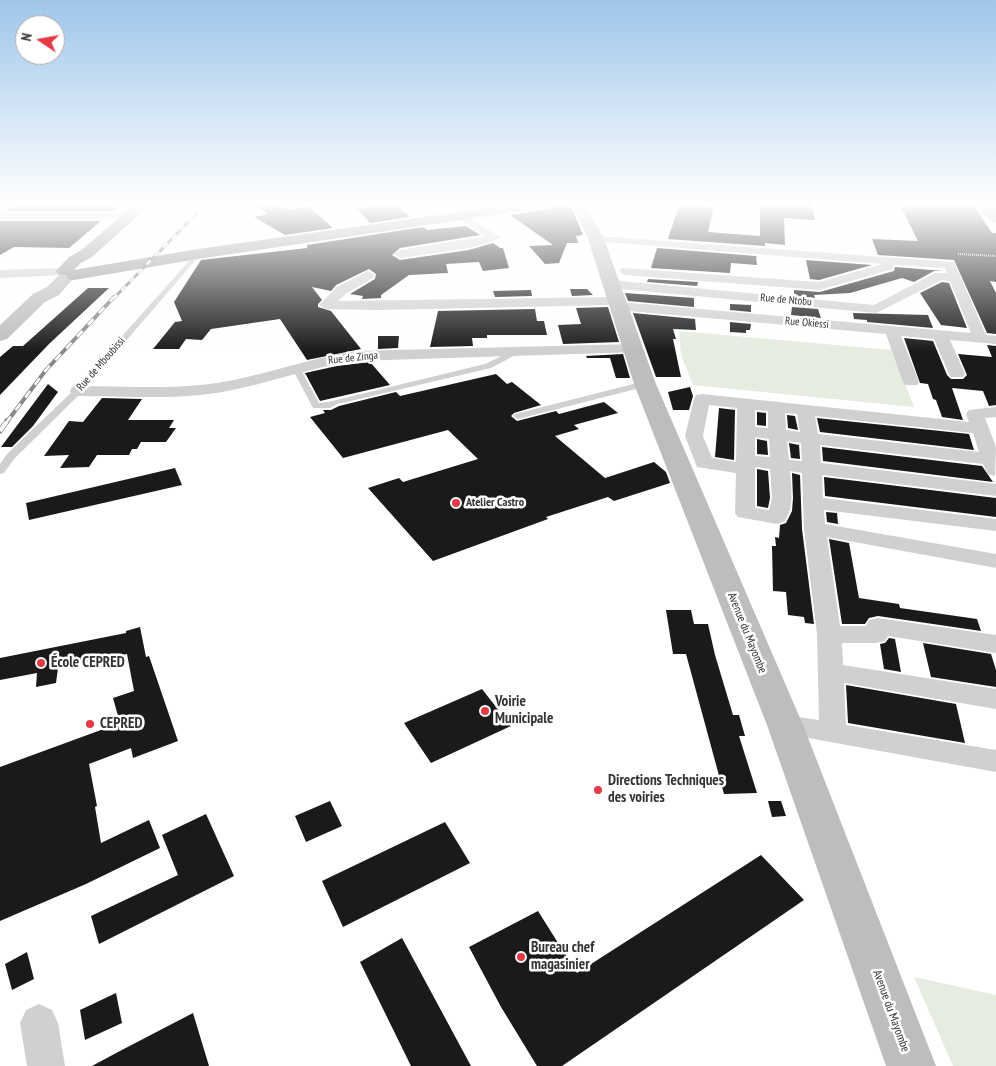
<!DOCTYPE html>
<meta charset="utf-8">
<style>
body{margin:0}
#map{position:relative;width:996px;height:1066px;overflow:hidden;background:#fff;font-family:"PT Sans Narrow",sans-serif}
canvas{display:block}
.north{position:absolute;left:15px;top:15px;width:50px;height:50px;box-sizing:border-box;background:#fff;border:1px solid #adadad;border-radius:50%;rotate:282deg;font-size:14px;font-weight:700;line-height:20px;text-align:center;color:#333}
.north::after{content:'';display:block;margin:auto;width:18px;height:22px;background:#e63946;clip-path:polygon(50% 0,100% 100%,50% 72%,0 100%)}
</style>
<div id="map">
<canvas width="996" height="1066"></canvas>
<div class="north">N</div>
</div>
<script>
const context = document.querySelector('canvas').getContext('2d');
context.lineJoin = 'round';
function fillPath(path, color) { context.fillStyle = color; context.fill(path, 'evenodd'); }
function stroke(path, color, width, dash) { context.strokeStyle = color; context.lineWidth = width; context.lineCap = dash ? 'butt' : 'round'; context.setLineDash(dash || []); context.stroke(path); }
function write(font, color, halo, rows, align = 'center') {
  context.font = font + ' "PT Sans Narrow",sans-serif'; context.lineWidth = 5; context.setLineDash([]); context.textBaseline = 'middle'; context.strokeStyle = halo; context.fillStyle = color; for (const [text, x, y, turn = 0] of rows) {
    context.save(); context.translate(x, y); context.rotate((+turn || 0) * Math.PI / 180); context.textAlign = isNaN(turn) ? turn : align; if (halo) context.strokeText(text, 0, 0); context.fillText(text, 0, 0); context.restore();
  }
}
fillPath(new Path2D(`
 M679,331L892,350L914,407L693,385L681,355Z
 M914,977L996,995V1066H953Z`), '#e6ecdf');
fillPath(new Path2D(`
 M32,203H122L112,211H2Z
 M252,203H278L289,210L308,206L333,228L285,235L254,217L268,214Z
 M764,203H811L815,220L784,218L785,245L765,243V246L668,239L679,205L714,207L708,232L760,236V206H764Z
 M899,203H972L992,233H996V282L990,281L996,293V334L987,333L954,260L878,255L872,239L918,241Z
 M396,204L410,217L370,223L357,208Z
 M570,204L583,235L576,236L578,243H567L559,263L545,264L529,246L553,245L510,215L548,209L556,205Z
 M0,221H101L69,248L14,247L0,255Z
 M466,226L480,235L400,248L392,255L400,260L469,250L493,243L500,248H503L509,268L483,271L479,262L446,264L448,273L409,275L381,295V298L362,299L363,296L350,294L375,279L376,274L369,269L336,285L331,291L312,287L322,300L318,304V307L331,311L361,349L307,360L280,319L211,329L202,340L186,339L179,349H153L175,322L182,321L174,302L201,260L307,248V245L423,227L427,230Z
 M657,248L768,257L756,256L757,265L731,263L730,273L651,268Z
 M806,260L872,265L819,280L810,279Z
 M895,267L944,271H934L914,282L902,278L850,293L814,295L815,298L794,296V290L820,292L894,271Z
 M648,279L698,282L697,286L647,282Z
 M942,282L949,283L967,328L941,325L920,293Z
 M88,288H109L49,344L0,395V357L13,346H23Z
 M570,289H587L593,295L572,296Z
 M531,290L532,296L495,297L493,291Z
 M625,293L694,298V307L628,301Z
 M730,304L751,305V312L730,310Z
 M608,307L619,342L563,344L558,325L581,324L576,308Z
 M792,307L818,309L821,318L791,315Z
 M535,309L537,321H544L547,335H487V338H472L473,346L430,347L438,311Z
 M633,313L695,319L696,330L673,329L676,339H673L681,377H656Z
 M853,313L928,315L933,328L867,322V320L854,319Z
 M730,322L751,324L750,330H746V333L730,332Z
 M378,336H399L398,348L378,349Z
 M904,338L933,341L947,375L951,379H963L967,375L958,354L992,357L987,345L996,346V405L989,406L983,391L952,388L963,420L942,417L936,400L933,399L928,384L920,383Z
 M623,354L630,378H616L610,358H587L586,356Z
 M370,362L390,385L320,401L305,373L337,366Z
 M496,374L507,384L512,382L541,405L514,413L511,416L517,421L556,411L559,414L604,402L618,413L574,425L579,429L555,436L605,478L654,462L666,472L670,483L614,501L608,497L546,517L548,519L433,561L368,488L399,478L403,482L478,459L448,430L343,458L310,417L325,413L323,410H331L339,406L396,392L400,396Z
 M48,384L58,392L33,426L12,447H1Z
 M690,387L693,396L689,410H673L668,392Z
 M102,398L142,399L128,420H174L169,428H176L166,442H141L137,449H132L129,455H97L89,467L60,468L69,455L44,456L69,421L83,422Z
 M719,408L735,410L734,460L715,457Z
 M757,412L766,413V426L757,425Z
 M787,415L795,416L798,430L788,428Z
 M817,418L969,434L974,450L820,432Z
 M757,439L767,441L768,455L757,454Z
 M789,443L799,445L800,459L791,458Z
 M822,447L982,466L993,482L823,461Z
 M175,468L182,485L29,520L26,503Z
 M757,469L768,471L770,498L768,508L757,506Z
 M792,473L800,475L802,529L814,624L805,623L804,617L788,615L786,592L773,591L772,546H776L775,537L779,538L780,525L786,523L792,511L793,498Z
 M824,477L996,498V517L825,496Z
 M826,512L837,513L838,524L827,522Z
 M829,539L849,543L859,598L899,604L900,608L977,619L981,631L878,616L869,618L865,624H842Z
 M666,610H691L694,624H708L715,655L733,715H739L745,736H739L757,793L724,794L686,654H673Z
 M140,627L146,657L149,656L178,741L133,758L131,748L89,764L97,806L95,807L101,843L149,820L160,848L86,884L0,921V767L120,723L113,698L134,691L127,654L58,668L56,683L36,687L37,673L0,680V658L126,633V631Z
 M889,638L895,639L901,672L884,669L880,644L885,643Z
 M923,643L991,654L996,670V687L931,677Z
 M846,685L956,704L965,743L848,723Z
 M482,689L511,726L431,763L404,723Z
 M330,801L342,826L306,842L295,816Z
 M768,801H781L786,816L772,817Z
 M206,814L234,876L99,944L91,916L178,875L162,835Z
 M445,822L470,863L343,927L322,881Z
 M761,855L804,900L562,1066H537L501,1007L469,947L538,911L577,973Z
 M402,938L471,1066H411L360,962Z
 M27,952L34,979L12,990L5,964Z
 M116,993L122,1023L85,1040L80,1010Z
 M193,1013L209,1066H92L118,1052Z`), '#1a1a1a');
stroke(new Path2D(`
 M958,254L996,256`), '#cdcdcd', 2, [1, 1]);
fillPath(new Path2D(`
 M196,253L201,254L81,393L15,458L4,473L0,474V464L7,454L75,389Z
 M514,350L521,352L491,368L338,404L330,408H313L292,368L293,366H299L319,403L328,402L485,364Z
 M645,381L648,382V386L518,419L513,416L515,414Z`), '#d0d0d0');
fillPath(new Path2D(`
 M0,213H131L136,216L131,219H0Z
 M462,213L500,237C490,248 418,255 400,258L394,254L400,250L485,236L458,218L457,216Z
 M596,236L954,262L986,335L996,336V344L950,340L965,374L963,377H951L949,374L934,339L901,336L919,382L917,385H905L903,382L886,334L618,310L613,309L612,305L378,310L326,309L319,305L337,287L368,271L374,275L373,278L347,293L338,301L615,297L620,298L621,302L971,333L950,281L942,280L876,313L610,288L603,284L610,280L874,305L935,273H947L945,268L894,265L893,269L819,290L626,275L622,274L620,271L622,268L819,282L883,264L592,241L590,239Z
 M59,268L63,269L65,272L63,275L0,278V270Z
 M632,344L637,346L640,349L637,352L356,361C303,368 253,390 200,395C161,399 118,396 78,396L72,395L70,391L72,387L78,386C118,386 160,389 200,385C253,380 303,359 356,351Z
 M702,394L969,422L966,414L969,410L996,407V417L985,418L996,447L995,476L988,474L983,464L820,445L821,463L996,484V496L822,475L823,498L996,519V531L824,510L825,524L996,554V568L827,537L840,626H866L869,620L878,618L996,635V653L888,636L885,641L876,643H842L843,665L996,689V709L844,683L846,725L996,750V772L775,732L771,725L775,718L785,715L819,720L817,634L804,529L802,473L790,471C791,488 795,508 784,522L777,524L738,517L735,513L736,473L697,467L685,436L694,399L696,395ZM709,405L737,408L736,462L712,458L703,436ZM755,410L768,411V428L755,427ZM785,413L797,414L800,432L786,430ZM815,416L973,433L979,452L818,434ZM755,437L769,439L770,457L755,456ZM787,441L801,443L802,461L789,460ZM755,467L770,469L772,498L769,510L755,508Z
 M39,1004L52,1010L58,1023L65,1066H27L20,1023L26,1010Z`), '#d0d0d0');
fillPath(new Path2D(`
 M572,203H584L604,239L656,384L803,725L936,1066H886L767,725L634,384L588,239Z
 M67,272L73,273L75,277L59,295L45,302L7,339L0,341V325L33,294L47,287L61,273Z`), '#bdbdbd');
fillPath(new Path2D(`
 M977,203H991L996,209V223L991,222Z`), '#ababab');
fillPath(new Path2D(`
 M137,203H152L92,257L81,263L74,270L198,249L523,203H555L548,207L198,259L74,280L68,279L66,275L58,274L56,271L69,257L80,251Z`), '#9a9a9a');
const railFar2 = new Path2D(`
 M113,299L207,203`);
const railFar1 = new Path2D(`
 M6,423L46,370L114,297`);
const rail = new Path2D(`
 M0,431L7,421`);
stroke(railFar2, '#888', 3);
stroke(railFar1, '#888', 4);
stroke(rail, '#888', 5.5);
stroke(railFar2, '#fff', 2, [6]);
stroke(railFar1, '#fff', 2.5, [8]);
stroke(rail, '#fff', 4, [11]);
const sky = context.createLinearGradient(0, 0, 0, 352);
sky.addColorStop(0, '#9ec6ea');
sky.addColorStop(0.58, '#fff');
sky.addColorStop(1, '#ffffff00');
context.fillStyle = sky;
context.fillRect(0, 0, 996, 352);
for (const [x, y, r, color] of [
 [456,503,5,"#e63946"],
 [41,663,5,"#e63946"],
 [485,711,5,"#e63946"],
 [90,724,5,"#e63946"],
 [598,790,5,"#e63946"],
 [521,957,5,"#e63946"]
]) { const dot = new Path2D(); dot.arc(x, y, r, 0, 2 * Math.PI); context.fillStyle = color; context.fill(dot); stroke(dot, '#fff', 2); }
write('11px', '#333', '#fff', [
 ["Rue de Ntobu",786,300,5],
 ["Rue Okiessi",807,323,5],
 ["Rue de Zinga",353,358,-6],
 ["Rue de Mboubissi",101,364,-49]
]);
write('bold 12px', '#333', '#fff', [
 ["Atelier Castro",466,503]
], 'left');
write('12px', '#333', '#fff', [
 ["Avenue du Mayombe",747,633,68],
 ["Avenue du Mayombe",891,1011,70]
]);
write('bold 15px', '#333', '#fff', [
 ["École CEPRED",51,663],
 ["Voirie",495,702],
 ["Municipale",495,719],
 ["CEPRED",100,724],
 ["Directions Techniques",608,781],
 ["des voiries",608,798],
 ["Bureau chef",531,948],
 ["magasinier",531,965]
], 'left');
</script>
